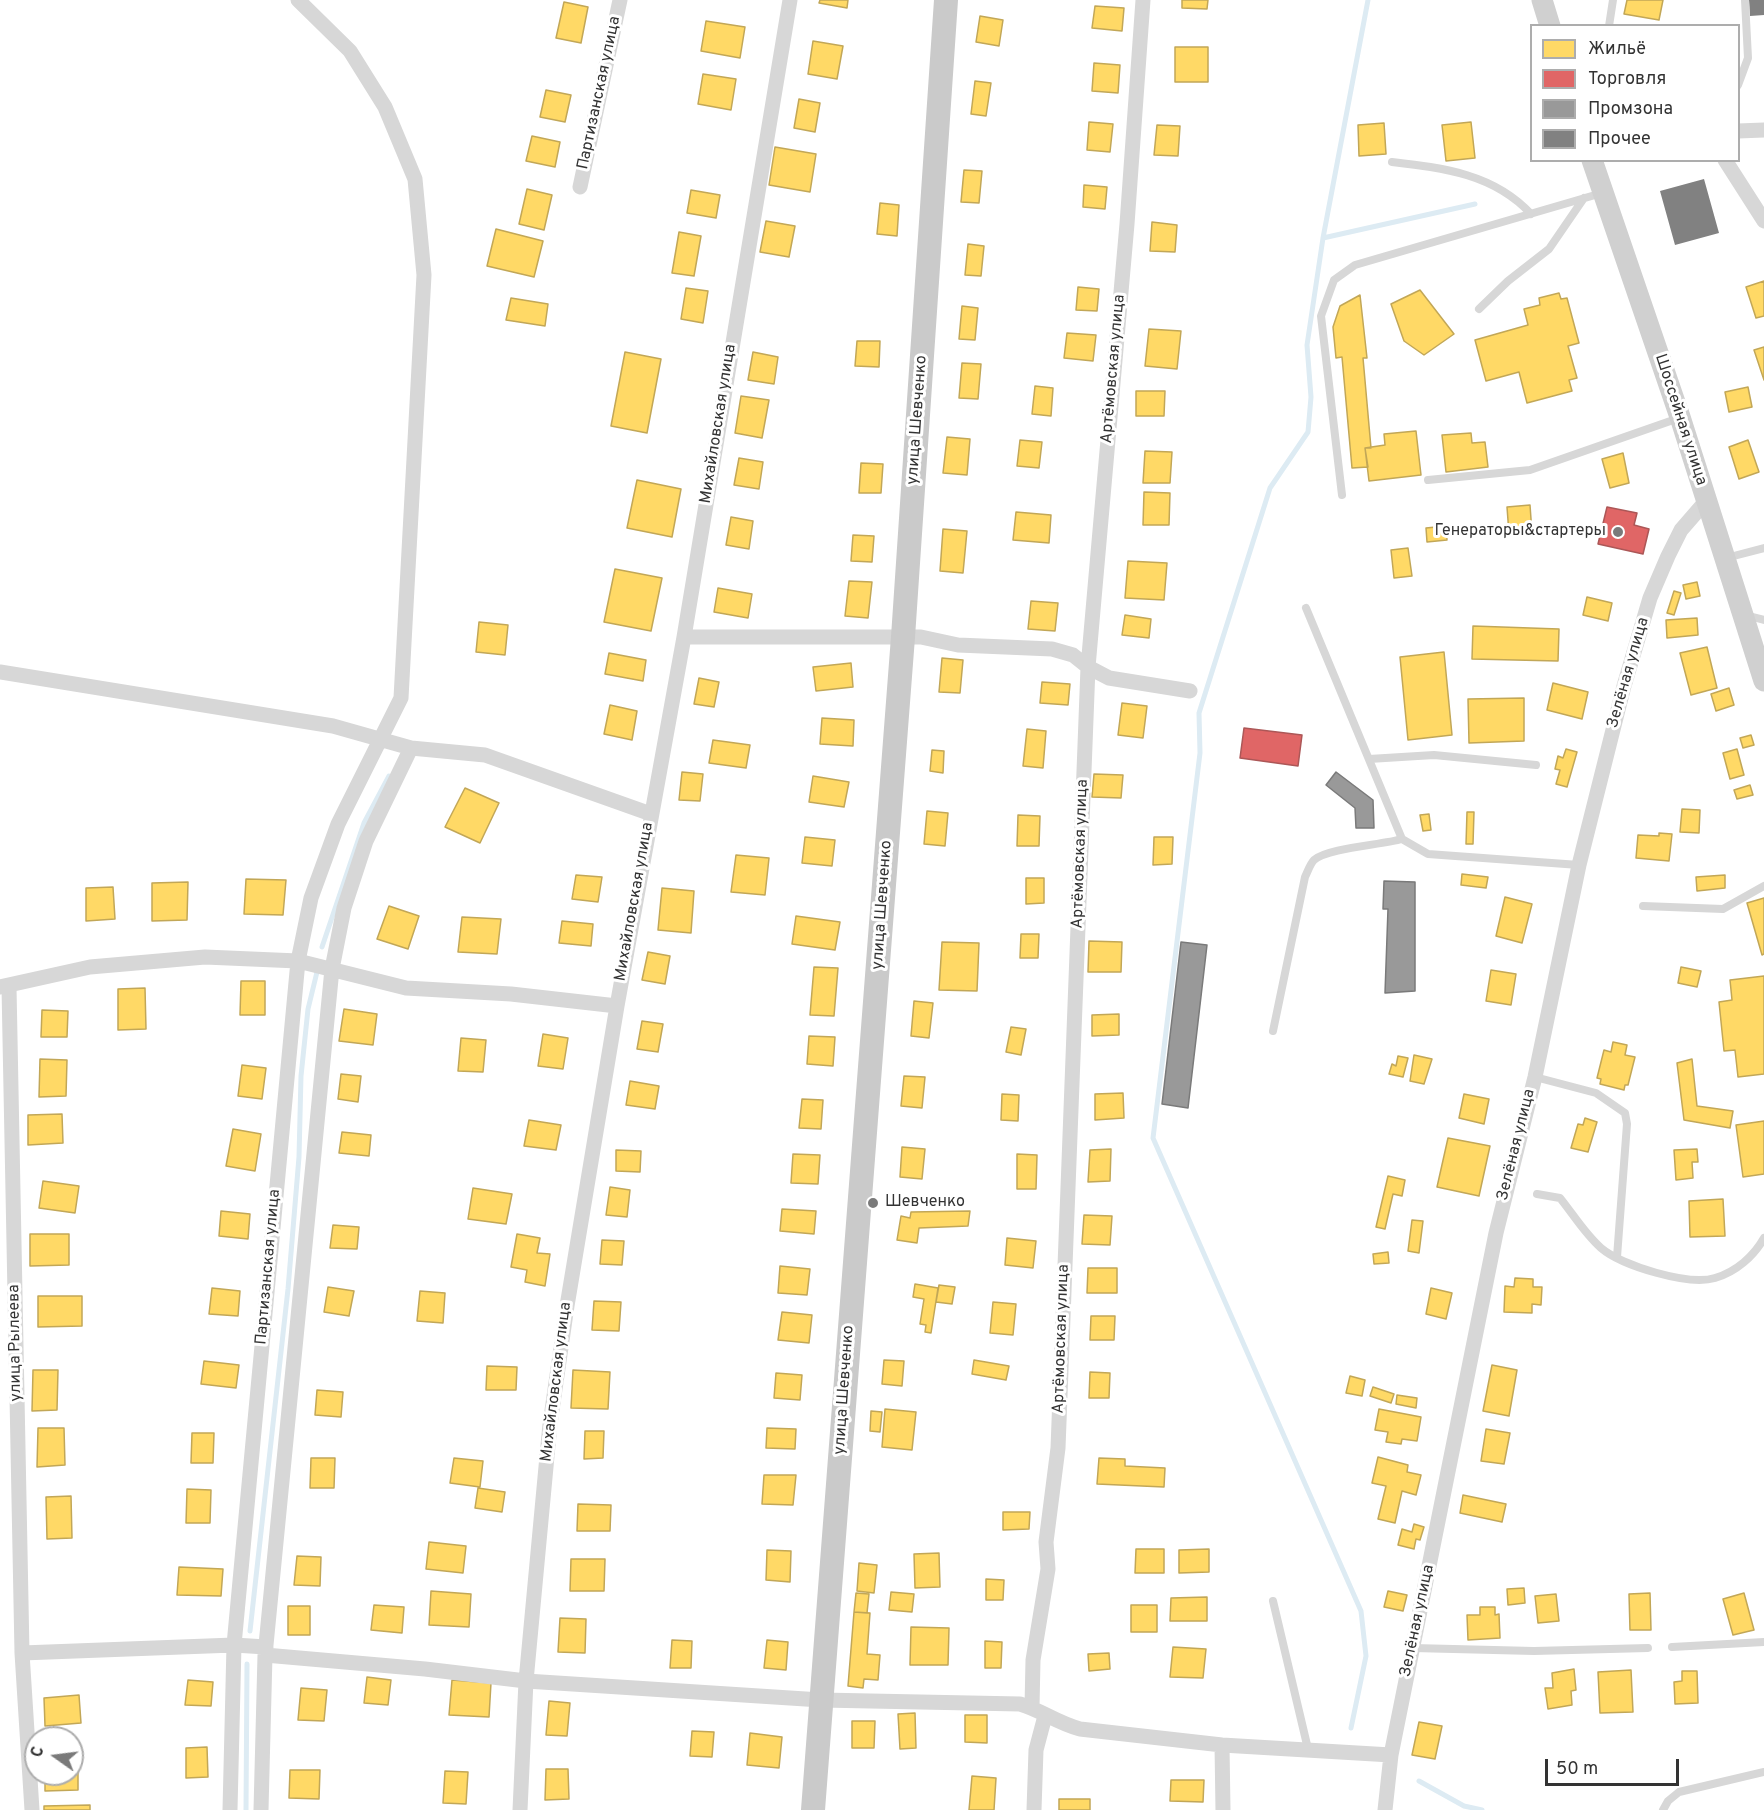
<!DOCTYPE html>
<meta charset="utf-8">
<style>
body{margin:0}
#map{position:relative;width:1764px;height:1810px;overflow:hidden;background:#fff;font-family:Overpass,sans-serif}
canvas{display:block}
.legend{position:absolute;left:1530px;top:24px;width:210px;height:138px;box-sizing:border-box;background:#fff;border:2px solid #adadad;margin:0;padding:8px 10px;list-style:none;font-size:18px;color:#333}
.legend li{display:flex;align-items:center;gap:12px;height:30px}
.legend b{width:30px;border:2px solid #adadad}
.north{position:absolute;left:24px;top:1726px;width:60px;height:60px;box-sizing:border-box;background:#fff;border:2px solid #adadad;border-radius:50%;rotate:284deg;font-size:16px;font-weight:700;line-height:24px;text-align:center;color:#333}
.north::after{content:'';display:block;margin:auto;width:21px;height:27px;background:#7a7a7a;clip-path:polygon(50% 0,100% 100%,50% 72%,0 100%)}
.scale{position:absolute;left:1545px;top:1759px;width:134px;height:27px;box-sizing:border-box;border:3px solid #333;border-top:0;padding-left:8px;font-size:18px;line-height:21px;white-space:nowrap;color:#333;-webkit-text-stroke:4px #fff;paint-order:stroke}
</style>
<div id="map">
<canvas width="1764" height="1810"></canvas>
<ul class="legend">
<li><b style="height:16px;background:#ffd966"></b>Жильё</li>
<li><b style="height:16px;background:#e06666"></b>Торговля</li>
<li><b style="height:16px;background:#999"></b>Промзона</li>
<li><b style="height:16px;background:#818181"></b>Прочее</li>
</ul>
<div class="north">С</div>
<div class="scale">50 m</div>
</div>
<script>
const context = document.querySelector('canvas').getContext('2d');
context.lineJoin = 'round';
function fillPath(path, color) { context.fillStyle = color; context.fill(path, 'evenodd'); }
function stroke(path, color, width, dash) { context.strokeStyle = color; context.lineWidth = width; context.lineCap = dash ? 'butt' : 'round'; context.setLineDash(dash || []); context.stroke(path); }
function write(font, color, halo, rows, align = 'center') {
  context.font = font + ' Overpass,sans-serif'; context.lineWidth = 6; context.setLineDash([]); context.textBaseline = 'middle'; context.strokeStyle = halo; context.fillStyle = color; for (const [text, x, y, turn = 0] of rows) {
    context.save(); context.translate(x, y); context.rotate((+turn || 0) * Math.PI / 180); context.textAlign = isNaN(turn) ? turn : align; if (halo) context.strokeText(text, 0, 0); context.fillText(text, 0, 0); context.restore();
  }
}
const homes = new Path2D(`
 M820,0H848L847,8L819,3Z
 M1182,0H1208L1207,9L1182,8Z
 M1627,0H1663L1659,20L1624,14Z
 M564,2L588,7L581,43L556,38Z
 M1095,6L1124,8L1122,31L1092,28Z
 M980,16L1003,20L999,46L976,42Z
 M706,21L745,27L740,58L701,51Z
 M813,41L843,46L837,79L808,74Z
 M1175,47H1208V82H1175Z
 M1094,63L1120,65L1118,93L1092,91Z
 M703,74L736,79L731,110L698,104Z
 M975,81L991,83L986,116L971,114Z
 M546,90L571,95L565,122L540,117Z
 M799,99L820,103L815,132L794,128Z
 M1089,122L1113,124L1110,152L1087,150Z
 M1471,122L1475,158L1446,161L1442,125Z
 M1384,123L1386,154L1359,156L1358,125Z
 M1157,125L1180,126L1178,156L1154,155Z
 M532,136L560,142L555,167L526,161Z
 M775,147L816,154L810,192L769,185Z
 M964,170L982,171L979,203L961,202Z
 M1084,185L1107,187L1105,209L1083,207Z
 M527,189L552,195L544,230L519,224Z
 M691,190L720,195L716,218L687,213Z
 M880,203L899,205L897,236L877,234Z
 M766,221L795,226L789,257L760,252Z
 M1152,222L1177,225L1175,252L1150,251Z
 M496,229L543,241L534,277L487,266Z
 M679,232L701,236L694,276L672,273Z
 M968,244L984,246L981,276L965,275Z
 M1764,281V316L1756,318L1746,287Z
 M1078,287L1099,289L1097,311L1076,310Z
 M686,288L708,291L703,323L681,319Z
 M1420,290L1454,334L1424,355L1404,341L1391,304Z
 M1559,293L1561,299L1567,298L1579,343L1568,346L1577,378L1569,380L1572,391L1527,403L1519,372L1486,381L1475,340L1528,325L1524,309L1540,305L1539,298Z
 M1360,295L1367,358H1363L1371,448H1365L1368,467L1352,468L1342,357L1336,358L1333,327L1340,306Z
 M511,298L548,304L545,326L506,320Z
 M962,306L978,308L975,340L959,339Z
 M1149,329L1181,331L1177,369L1145,366Z
 M1067,333L1096,335L1093,361L1064,358Z
 M857,341H880L879,367L855,366Z
 M1764,347V380L1754,350Z
 M625,352L661,359L647,433L611,426Z
 M753,352L778,357L774,384L748,380Z
 M962,363L981,364L978,399L959,398Z
 M1035,386L1053,388L1051,416L1032,414Z
 M1748,387L1752,407L1729,412L1725,392Z
 M1136,391H1165L1164,416H1136Z
 M741,396L769,400L762,438L735,433Z
 M1416,431L1421,475L1369,481L1365,448L1385,445L1384,434Z
 M1471,433L1472,443L1485,442L1488,467L1446,472L1442,435Z
 M947,437L970,439L967,475L943,473Z
 M1020,440L1042,442L1039,468L1017,466Z
 M1748,440L1759,472L1739,479L1729,447Z
 M1145,451L1172,452L1170,483H1143Z
 M1623,453L1629,483L1610,488L1602,459Z
 M739,458L763,462L759,489L734,485Z
 M861,463L883,464L881,493H859Z
 M637,480L681,489L672,537L627,528Z
 M1144,492L1170,493L1169,525H1143Z
 M1530,505L1532,533L1509,534L1507,507Z
 M1016,512L1051,515L1049,543L1013,540Z
 M731,517L753,521L749,549L726,545Z
 M1446,526L1447,540L1427,542L1426,528Z
 M943,529L967,531L963,573L940,571Z
 M853,535L874,536L872,562L851,561Z
 M1408,548L1412,576L1394,578L1391,550Z
 M1128,561L1167,563L1164,600L1125,598Z
 M615,569L662,578L651,631L604,622Z
 M849,581L872,582L868,618L845,616Z
 M1697,582L1700,596L1686,599L1683,585Z
 M718,588L752,594L748,618L714,612Z
 M1674,591L1681,593L1674,615L1667,613Z
 M1587,597L1612,603L1608,621L1583,615Z
 M1031,601L1058,603L1055,631L1028,629Z
 M1125,615L1151,619L1149,638L1122,635Z
 M1697,618L1698,635L1667,638L1666,620Z
 M479,622L508,625L505,655L476,652Z
 M1473,626L1559,629L1558,661L1472,659Z
 M1707,647L1717,688L1691,695L1680,653Z
 M1444,652L1452,735L1408,740L1400,657Z
 M609,653L646,660L643,681L605,674Z
 M942,658L963,660L960,693L939,692Z
 M851,663L853,687L816,691L813,667Z
 M699,678L719,682L714,707L694,704Z
 M1042,682L1070,684L1068,705L1040,703Z
 M1553,683L1588,692L1582,719L1547,710Z
 M1729,688L1734,705L1716,711L1711,694Z
 M1524,698V741L1469,743L1468,699Z
 M1122,703L1147,706L1143,738L1118,735Z
 M610,705L637,711L632,740L604,734Z
 M822,718L854,720L853,746L820,744Z
 M1027,729L1046,731L1043,768L1023,766Z
 M1751,735L1754,745L1743,748L1740,738Z
 M713,740L750,745L746,768L709,763Z
 M1566,749L1577,752L1567,787L1556,784L1560,770L1555,769L1558,756L1563,758Z
 M1737,749L1744,775L1730,779L1723,753Z
 M932,750L944,751L943,773L930,771Z
 M682,772L703,774L700,801L679,800Z
 M1094,774L1123,775L1121,798L1092,797Z
 M813,776L849,782L844,807L809,802Z
 M1750,785L1753,795L1737,799L1734,790Z
 M465,788L499,803L480,843L445,827Z
 M1682,809L1700,810L1699,833L1680,832Z
 M927,811L948,813L945,846L924,844Z
 M1467,812H1474L1473,844H1466Z
 M1429,814L1431,830L1423,831L1420,815Z
 M1018,815L1040,816L1039,846H1017Z
 M1659,833L1672,834L1669,861L1636,858L1638,835L1659,836Z
 M805,837L835,840L832,866L802,863Z
 M1154,837H1173L1172,864L1153,865Z
 M736,855L769,858L765,895L731,892Z
 M1462,874L1488,877L1486,888L1461,885Z
 M576,875L602,877L598,902L572,899Z
 M1725,875V888L1697,891L1696,877Z
 M1026,878H1044V903L1026,904Z
 M246,879L286,880L283,915L244,914Z
 M188,882L187,920L152,921V883Z
 M113,887L115,919L86,921V888Z
 M662,888L694,891L691,933L658,930Z
 M1505,897L1532,904L1522,943L1496,936Z
 M1764,898V954L1762,955L1747,903Z
 M389,906L419,916L408,949L377,939Z
 M796,916L840,922L835,950L792,944Z
 M462,917L501,919L497,954L458,952Z
 M562,921L593,924L591,946L559,943Z
 M1021,934H1039L1038,958H1020Z
 M1089,941L1122,942L1121,972H1088Z
 M942,942L979,943L977,991L939,990Z
 M648,952L670,956L665,984L642,980Z
 M814,967L838,968L834,1016L810,1015Z
 M1681,967L1701,971L1697,987L1678,983Z
 M1491,970L1516,974L1511,1005L1486,1001Z
 M1764,976V1074L1738,1077L1735,1050L1724,1051L1719,1002L1732,1000L1730,980Z
 M241,981H265V1015H240Z
 M145,988L146,1029L118,1030V989Z
 M914,1001L933,1003L929,1038L911,1036Z
 M344,1009L377,1014L373,1045L339,1041Z
 M42,1010L68,1011L67,1037H41Z
 M1119,1014V1035L1092,1036V1015Z
 M642,1021L663,1024L658,1052L637,1049Z
 M1011,1027L1026,1029L1021,1055L1006,1052Z
 M543,1034L568,1038L563,1069L538,1066Z
 M809,1036L835,1037L833,1066L807,1064Z
 M461,1038L486,1040L483,1072L458,1071Z
 M1613,1042L1627,1045L1625,1055L1635,1057L1628,1085H1625L1624,1090L1600,1084L1601,1079L1597,1078L1604,1050L1611,1052Z
 M1414,1055L1432,1059L1424,1084L1410,1081Z
 M1398,1056L1408,1058L1403,1077L1389,1074L1392,1064L1396,1066Z
 M40,1059L67,1060L66,1096L39,1097Z
 M1692,1059L1697,1106L1733,1111L1730,1128L1684,1120L1677,1063Z
 M242,1065L266,1068L262,1099L238,1096Z
 M341,1074L361,1076L358,1102L338,1099Z
 M904,1076L925,1077L922,1108L901,1106Z
 M630,1081L659,1086L655,1109L626,1105Z
 M1123,1093L1124,1118L1095,1120V1094Z
 M1002,1094L1019,1095L1018,1121L1001,1120Z
 M1464,1094L1489,1099L1484,1124L1459,1118Z
 M802,1099L823,1100L821,1129L799,1128Z
 M62,1114L63,1143L28,1145V1115Z
 M1585,1118L1597,1122L1588,1152L1571,1148L1578,1124L1583,1125Z
 M529,1120L561,1125L556,1150L524,1146Z
 M1764,1121V1174L1743,1177L1736,1125Z
 M233,1129L261,1134L255,1171L226,1166Z
 M342,1132L371,1135L369,1156L339,1153Z
 M1448,1138L1490,1146L1479,1196L1437,1187Z
 M902,1147L925,1149L922,1179L900,1177Z
 M1111,1149L1110,1181L1088,1182L1090,1150Z
 M1697,1149L1698,1162H1692L1693,1178L1676,1180L1674,1150Z
 M616,1150L641,1151L640,1172L616,1171Z
 M793,1154L820,1155L818,1184L791,1183Z
 M1017,1154L1037,1155L1036,1189H1017Z
 M1388,1176L1405,1180L1402,1196L1393,1194L1385,1229L1376,1227Z
 M43,1181L79,1186L75,1213L39,1208Z
 M610,1187L630,1190L627,1217L606,1215Z
 M473,1188L512,1194L506,1224L468,1219Z
 M1723,1199L1725,1236L1690,1237L1689,1201Z
 M782,1209L816,1211L814,1234L780,1231Z
 M221,1211L250,1214L248,1239L219,1236Z
 M970,1211L968,1226L919,1228L917,1243L897,1240L901,1216L910,1218L911,1212Z
 M1084,1215L1112,1216L1110,1245L1082,1244Z
 M1412,1220L1423,1221L1419,1253L1408,1251Z
 M333,1225L359,1227L357,1249L330,1248Z
 M30,1234H69V1265L30,1266Z
 M517,1234L540,1238L537,1253L550,1254L545,1286L525,1282L527,1270L511,1267Z
 M1007,1238L1036,1241L1033,1268L1005,1265Z
 M602,1240L624,1241L622,1265L600,1264Z
 M1388,1252L1389,1263L1374,1264L1373,1254Z
 M780,1266L810,1269L807,1295L778,1293Z
 M1088,1268H1117V1293H1087Z
 M1515,1278L1533,1279V1287H1542L1541,1305L1532,1304V1313L1504,1312L1505,1286L1514,1287Z
 M915,1284L938,1288L931,1333L925,1332L926,1325L920,1324L924,1299L913,1297Z
 M939,1285L955,1287L952,1304L936,1302Z
 M328,1287L354,1291L349,1316L324,1312Z
 M212,1288L240,1291L238,1316L209,1314Z
 M1431,1288L1452,1293L1446,1319L1426,1314Z
 M420,1291L445,1293L443,1323L417,1321Z
 M38,1296H82V1326L38,1327Z
 M594,1301L621,1302L619,1331L592,1330Z
 M993,1302L1016,1304L1013,1335L990,1333Z
 M782,1312L812,1315L809,1343L778,1340Z
 M1091,1316H1115L1114,1340H1090Z
 M884,1360L904,1361L902,1386L882,1384Z
 M974,1360L1009,1366L1006,1380L972,1374Z
 M204,1361L239,1365L236,1388L201,1384Z
 M1492,1365L1517,1370L1509,1416L1483,1411Z
 M487,1366L517,1367L516,1390H486Z
 M33,1370H58L57,1410L32,1411Z
 M573,1370L610,1372L608,1409L571,1408Z
 M1090,1372L1110,1373L1109,1398H1089Z
 M776,1373L802,1375L800,1400L774,1398Z
 M1350,1376L1365,1380L1362,1396L1346,1393Z
 M1373,1387L1394,1394L1391,1403L1370,1396Z
 M317,1390L343,1392L341,1417L315,1415Z
 M1397,1395L1417,1398L1416,1408L1396,1404Z
 M885,1409L916,1412L912,1450L882,1447Z
 M1379,1409L1421,1417L1417,1441L1402,1439L1401,1444L1386,1442L1388,1432L1375,1430Z
 M871,1411L882,1412L880,1432L870,1431Z
 M38,1428H64L65,1465L37,1467Z
 M767,1428L796,1429L795,1449L766,1448Z
 M1486,1429L1510,1433L1504,1464L1481,1461Z
 M585,1431H604L603,1458L584,1459Z
 M192,1433H214L213,1463H191Z
 M1378,1457L1408,1465L1407,1472L1421,1475L1416,1495L1402,1491L1395,1523L1378,1519L1386,1486L1372,1483Z
 M311,1458H335L334,1488H310Z
 M454,1458L483,1461L480,1487L450,1483Z
 M1099,1458L1125,1459V1466L1165,1468L1164,1487L1097,1484Z
 M764,1475H796L793,1505L762,1504Z
 M478,1488L505,1492L502,1512L475,1508Z
 M187,1489L211,1490L210,1523H186Z
 M1463,1495L1506,1504L1502,1522L1460,1513Z
 M71,1496L72,1538L47,1539L46,1497Z
 M578,1504L611,1505L610,1531H577Z
 M1003,1512H1030L1029,1529L1003,1530Z
 M1414,1524L1424,1527L1420,1540L1416,1539L1414,1549L1398,1545L1402,1529L1412,1532Z
 M429,1542L466,1546L463,1573L426,1569Z
 M1136,1549H1164V1573H1135Z
 M1209,1549V1572L1179,1573V1550Z
 M767,1550L791,1551L790,1582L766,1580Z
 M939,1553L940,1587L915,1588L914,1554Z
 M297,1556L321,1557L320,1586L294,1585Z
 M571,1559H605L604,1591H570Z
 M859,1563L877,1565L874,1593L857,1591Z
 M179,1567L223,1569L221,1596L177,1595Z
 M986,1579L1004,1580L1003,1600H986Z
 M1524,1588L1525,1603L1508,1605L1507,1589Z
 M431,1591L471,1594L469,1627L429,1625Z
 M1388,1591L1407,1595L1403,1611L1384,1607Z
 M891,1592L914,1594L912,1612L889,1610Z
 M856,1593L869,1594L867,1613L854,1612Z
 M1650,1593L1651,1630H1630L1629,1594Z
 M1744,1593L1754,1630L1733,1635L1723,1599Z
 M1556,1594L1559,1621L1538,1623L1535,1596Z
 M1207,1597V1621H1170L1171,1598Z
 M374,1605L404,1607L402,1633L371,1630Z
 M1131,1605H1157V1632H1131Z
 M288,1606H310V1635H288Z
 M1480,1607H1495V1615L1499,1614L1500,1638L1468,1640L1467,1615H1480Z
 M854,1612L870,1613L867,1654L880,1655L878,1680L864,1679L863,1688L848,1686Z
 M560,1618L586,1619L585,1653L558,1652Z
 M911,1627L949,1628L948,1665H910Z
 M672,1640L692,1641L691,1668H670Z
 M767,1640L788,1642L786,1670L764,1668Z
 M985,1641L1002,1642L1001,1668H985Z
 M1173,1647L1206,1649L1203,1678L1170,1677Z
 M1109,1653L1110,1669L1089,1671L1088,1654Z
 M1574,1669L1576,1690L1571,1691L1572,1705L1548,1709L1545,1688H1553L1552,1673Z
 M1631,1670L1633,1712L1600,1713L1598,1672Z
 M1682,1671H1697L1698,1703L1675,1704L1674,1682L1682,1681Z
 M367,1677L391,1680L388,1705L364,1703Z
 M188,1680L213,1682L211,1706L185,1705Z
 M452,1680L491,1683L489,1717L449,1715Z
 M301,1688L327,1690L324,1721L298,1720Z
 M79,1695L81,1723L45,1726L44,1698Z
 M549,1701L570,1703L567,1736L546,1735Z
 M915,1713L916,1748L900,1749L898,1714Z
 M965,1715H987V1743L965,1742Z
 M852,1721H875L874,1748H852Z
 M1419,1722L1442,1726L1435,1759L1412,1755Z
 M692,1731L714,1732L712,1757L690,1756Z
 M750,1733L782,1737L779,1768L747,1765Z
 M207,1747L208,1777L186,1778V1748Z
 M72,1761H78V1790L45,1791V1774H72Z
 M546,1769H568L569,1799L545,1800Z
 M290,1770H320L319,1799L289,1798Z
 M445,1771L468,1772L466,1804L443,1803Z
 M972,1776L996,1778L994,1810H969Z
 M1171,1780H1204L1203,1802L1170,1801Z
 M1059,1799H1090V1810H1059Z
 M90,1805V1810H44V1806Z`);
fillPath(homes, '#ffd966');
stroke(homes, '#c2a757', 1.5);
const shops = new Path2D(`
 M1607,507L1637,513L1634,525L1649,529L1643,554L1598,544Z
 M1244,728L1302,735L1298,766L1240,758Z`);
fillPath(shops, '#e06666');
stroke(shops, '#ac5757', 1.5);
const industry = new Path2D(`
 M1336,772L1373,800L1374,828H1356L1355,808L1326,785Z
 M1384,881L1415,882V991L1385,993L1388,909H1383Z
 M1181,942L1207,945L1188,1108L1162,1104Z`);
fillPath(industry, '#999');
stroke(industry, '#7a7a7a', 1.5);
stroke(new Path2D(`
 M1323,238L1475,204
 M322,947L364,823L389,776
 M250,1631L288,1289L299,1157L301,1076L308,1009L317,972
 M1351,1728L1366,1656L1361,1611L1153,1138L1200,753L1199,713L1270,488L1308,432L1311,397L1307,345L1323,238L1368,0
 M1419,1781L1464,1806L1482,1810
 M246,1810L247,1664`), '#ddebf3', 5);
fillPath(new Path2D(`
 M1749,0H1764V15L1750,16Z
 M1704,179L1719,233L1675,245L1660,191Z`), '#818181');
stroke(new Path2D(`
 M1609,26L1613,0
 M1738,85L1748,58L1745,0
 M1392,162C1444,168 1494,174 1531,214
 M1479,309L1508,281L1549,249L1584,198
 M1428,480L1530,470L1679,418
 M1342,495L1321,316L1334,280L1355,265L1602,193
 M1726,558L1764,548
 M1306,608L1402,839L1428,854L1579,865
 M1745,615L1764,620
 M1369,759L1434,755L1536,765
 M1643,906L1723,909L1764,886
 M1273,1031L1305,877C1308,871 1310,864 1314,860C1328,848 1381,845 1402,839
 M1535,1077L1596,1093L1625,1113L1627,1124L1617,1257
 M1537,1194L1560,1198C1573,1214 1585,1234 1601,1248C1622,1266 1689,1286 1715,1278C1736,1272 1754,1256 1764,1238
 M1273,1601L1308,1749
 M1672,1647L1764,1642
 M1413,1648L1534,1651L1648,1648
 M1663,1810L1668,1801L1679,1792L1764,1772`), '#d7d7d7', 8);
stroke(new Path2D(`
 M1738,131L1764,130
 M1725,160L1764,221
 M580,187L620,0
 M684,637H921L958,645L1052,649L1073,655L1088,667L1109,678L1190,691
 M0,672L333,726L411,748L485,755L651,814
 M0,987L90,967L205,957L298,961L406,988L511,994L617,1006
 M9,987L22,1653L32,1810
 M22,1653L234,1645L266,1647
 M265,1655L425,1669L526,1681L821,1700L1020,1704C1041,1710 1057,1723 1080,1729L1222,1745L1391,1755
 M1032,1707L1033,1660L1048,1569L1046,1542L1058,1448L1088,667L1127,224L1143,0
 M1222,1745L1223,1810
 M230,1810L234,1645L298,961L311,898L338,824L401,698L424,275L415,179L385,107L350,51L298,0
 M261,1810L265,1655L332,969L344,908L366,841L411,748
 M520,1810L526,1681L550,1424L567,1306L617,1006L684,637L790,0
 M1034,1810L1036,1750L1045,1716
 M1385,1810L1391,1755L1496,1233L1535,1077L1579,865L1624,686L1650,598L1668,556L1681,530L1707,500`), '#d7d7d7', 15);
stroke(new Path2D(`
 M1542,0L1550,26
 M1592,160L1680,417L1764,681`), '#d0d0d0', 21);
stroke(new Path2D(`
 M813,1810L903,637L946,0`), '#cacaca', 24);
for (const [x, y, r, color] of [
 [1618,532,6,"#7a7a7a"],
 [873,1203,6,"#7a7a7a"]
]) { const dot = new Path2D(); dot.arc(x, y, r, 0, 2 * Math.PI); context.fillStyle = color; context.fill(dot); stroke(dot, '#fff', 2); }
write('16px', '#333', '#fff', [
 ["Партизанская улица",600,93,-78],
 ["Артёмовская улица",1114,369,-85],
 ["улица Шевченко",918,420,-86],
 ["Шоссейная улица",1680,420,72],
 ["Михайловская улица",719,424,-81],
 ["Зелёная улица",1629,673,-74],
 ["Артёмовская улица",1081,854,-88],
 ["Михайловская улица",635,902,-80],
 ["улица Шевченко",883,905,-86],
 ["Зелёная улица",1517,1145,-76],
 ["Партизанская улица",269,1267,-85],
 ["Артёмовская улица",1062,1339,-88],
 ["улица Рылеева",16,1343,-91],
 ["Михайловская улица",557,1382,-83],
 ["улица Шевченко",845,1390,-86],
 ["Зелёная улица",1418,1621,-78]
]);
write('16px', '#333', '#fff', [
 ["Генераторы&стартеры",1606,532],
 ["Шевченко",885,1203,"left"]
], 'right');
</script>
